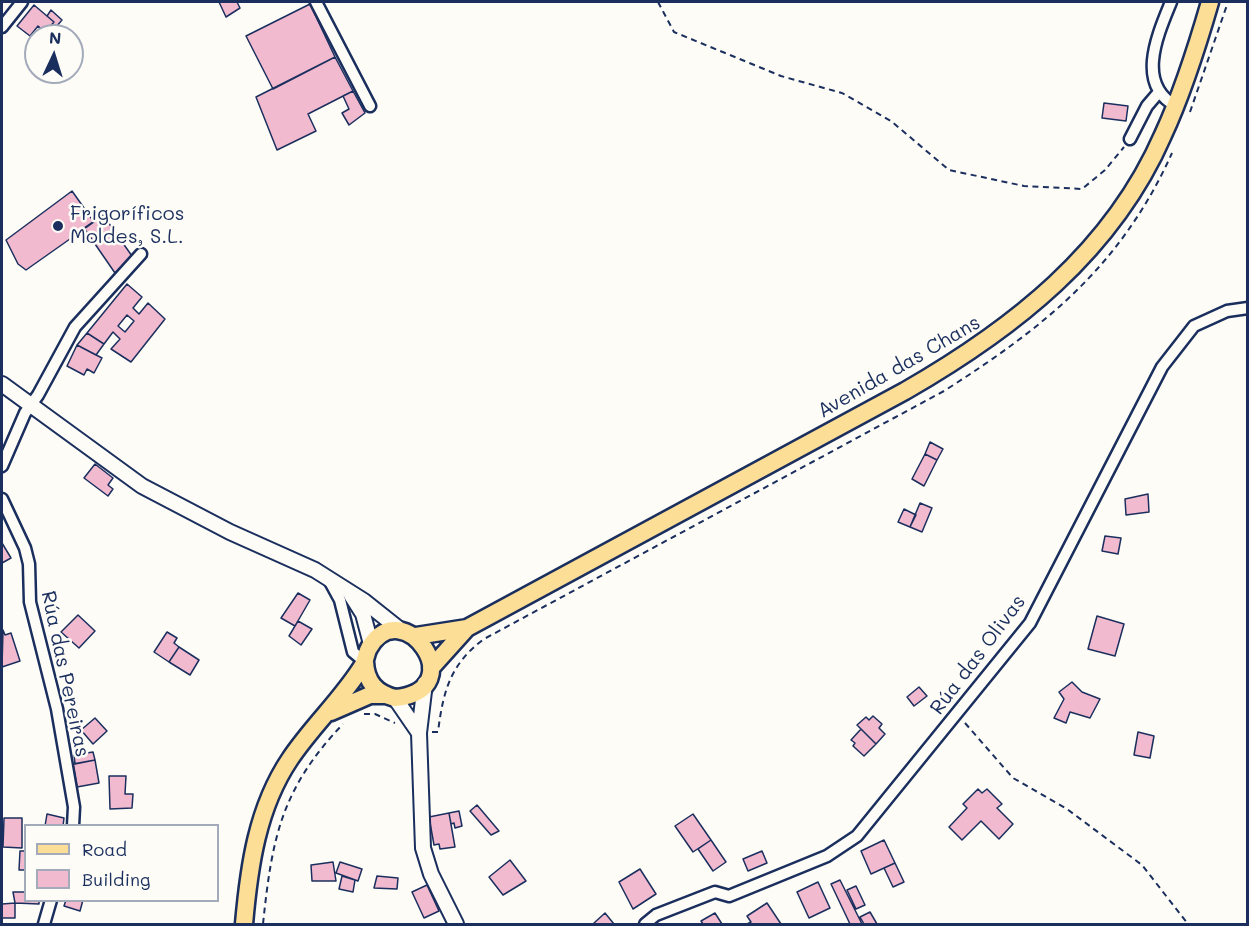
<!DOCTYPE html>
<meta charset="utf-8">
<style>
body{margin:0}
#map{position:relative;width:1249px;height:926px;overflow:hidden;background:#fdfcf7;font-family:Mali,sans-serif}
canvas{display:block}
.frame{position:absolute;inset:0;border:3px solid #1b2f5e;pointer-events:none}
.legend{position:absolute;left:24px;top:824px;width:195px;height:78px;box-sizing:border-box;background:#fdfcf7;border:2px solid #a3aaba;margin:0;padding:8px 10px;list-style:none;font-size:18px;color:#1b2f5e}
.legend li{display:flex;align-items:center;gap:12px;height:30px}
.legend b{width:30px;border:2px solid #a3aaba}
.north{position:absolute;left:24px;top:24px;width:60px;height:60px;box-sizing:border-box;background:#fdfcf7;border:2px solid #a3aaba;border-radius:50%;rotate:4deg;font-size:16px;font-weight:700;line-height:24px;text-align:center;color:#1b2f5e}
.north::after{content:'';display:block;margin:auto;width:21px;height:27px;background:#1b2f5e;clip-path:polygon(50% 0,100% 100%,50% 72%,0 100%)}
</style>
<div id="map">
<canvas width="1249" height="926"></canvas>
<div class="frame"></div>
<ul class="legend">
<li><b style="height:8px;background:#fdde96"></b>Road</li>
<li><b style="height:16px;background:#f2bacf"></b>Building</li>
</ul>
<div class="north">N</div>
</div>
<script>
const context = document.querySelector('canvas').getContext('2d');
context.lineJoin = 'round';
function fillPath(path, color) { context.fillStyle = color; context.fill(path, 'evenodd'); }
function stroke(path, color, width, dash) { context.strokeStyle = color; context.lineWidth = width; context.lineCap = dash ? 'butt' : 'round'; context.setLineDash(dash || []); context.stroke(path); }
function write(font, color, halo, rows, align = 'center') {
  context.font = font + ' Mali,sans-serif'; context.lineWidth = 5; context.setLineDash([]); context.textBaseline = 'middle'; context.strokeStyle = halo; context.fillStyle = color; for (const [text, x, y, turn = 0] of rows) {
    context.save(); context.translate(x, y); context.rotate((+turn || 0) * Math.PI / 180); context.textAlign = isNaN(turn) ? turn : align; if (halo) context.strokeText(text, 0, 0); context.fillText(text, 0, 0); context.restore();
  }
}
const building = new Path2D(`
 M219,2H237L240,8L226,17Z
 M310,4L335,57L273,89L246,36Z
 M34,5L54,22L45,32L38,26L30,36L17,26Z
 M51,10L62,20L50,34L47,30L54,22L47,16Z
 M335,57L353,91L308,114L316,131L277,150L256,97Z
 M353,91L365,113L349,125L342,113L349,109L343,96Z
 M1104,103L1128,106L1126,121L1102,118Z
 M72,191L94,222L26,270L18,264L6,240Z
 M103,215L132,256L115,273L84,228Z
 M127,284L142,297L133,308L139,314L148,303L165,319L131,362L111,349L120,339L113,332L104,344L87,333ZM127,315L134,321L125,332L118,326Z
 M87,333L104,344L96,355L77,345Z
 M77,345L102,358L94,373L87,369L84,375L67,366Z
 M930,442L943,449L937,460L925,454Z
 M925,454L937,460L924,486L912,479Z
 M95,464L113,478L108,485L113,489L108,496L84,478Z
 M1148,494L1149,512L1126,515L1125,499Z
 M920,503L932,508L922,532L910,527Z
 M904,509L916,515L910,527L898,522Z
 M1105,536L1121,538L1118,554L1102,551Z
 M2,543L11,558L2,563Z
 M298,593L310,600L295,626L281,618Z
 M78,615L95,631L79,648L61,632Z
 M1097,616L1124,624L1115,656L1088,649Z
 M298,621L312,629L301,645L289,636Z
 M3,630L5,635L11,633L20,661L2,667Z
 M167,632L177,638L174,643L179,647L169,662L154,652Z
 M179,647L199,660L190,675L169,662Z
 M1072,682L1082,692L1100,699L1090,718L1070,712L1066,723L1054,718L1064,699L1059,692Z
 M919,687L927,696L914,706L907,697Z
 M873,716L882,724L879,728L885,734L876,744L857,725L866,717L869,720Z
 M95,718L107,731L93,744L81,730Z
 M861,729L876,744L864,756L853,746L855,743L851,740Z
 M1138,732L1154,736L1150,758L1134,755Z
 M93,752L95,760L75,764L74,755Z
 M95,760L99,783L77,787L73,764Z
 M109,776H126L125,794H133L132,808L110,809Z
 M978,789L982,793L987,789L1002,804L997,808L1013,824L999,839L981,821L962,840L949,827L967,808L963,804Z
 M477,805L499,831L491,835L470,811Z
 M459,811L462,826L455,828L454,823L451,824L449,813Z
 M449,813L455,847L440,849L439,844L434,845L429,817Z
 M47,814L64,818L63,826H45Z
 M693,814L711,840L693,852L675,826Z
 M4,818H22V848L3,847Z
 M711,840L726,862L713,871L698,849Z
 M884,840L895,863L871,874L861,851Z
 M20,851H26V870H19Z
 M762,851L767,863L748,871L743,859Z
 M510,860L526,881L503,895L489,877Z
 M333,862L336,881H312L311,865Z
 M340,862L362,869L358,881L336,873Z
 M895,863L904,882L893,887L884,868Z
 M640,869L656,894L633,909L619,882Z
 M342,876L355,880L353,892L339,889Z
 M377,876L398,878L397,889L374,888Z
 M840,880L862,924H850L831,884Z
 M818,882L830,908L809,918L797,892Z
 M427,885L439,911L424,918L412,892Z
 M856,886L865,905L856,909L847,890Z
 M26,890V900H39V904L15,903L13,892H25Z
 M66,900H83L80,911L64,906Z
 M15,903V918H2V904Z
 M767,903L781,924H747L751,922L747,916Z
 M870,912L877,924H864L860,917Z
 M605,913L614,924H595L594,923Z
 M715,913L722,924H703L701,921Z`);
fillPath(building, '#f2bacf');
stroke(building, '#1b2f5e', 1.5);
const minor = new Path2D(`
 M316,2L370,106
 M1171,2C1158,34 1135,84 1176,106
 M2,27L22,2
 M1130,139L1147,106L1159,92
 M2,466L25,413L38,395L75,327L141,254
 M2,499L25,548L29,564L30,602L57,709L74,807L73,826
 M328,578L340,600L353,652L365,662
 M44,924L51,900
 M645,924L656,915L715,892L729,896L827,856L857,836L1030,623L1162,367L1194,326L1227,311L1248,308`);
const tertiary = new Path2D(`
 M2,384L142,486L230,532L315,570L364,601L403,632
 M351,595L363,614L371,644
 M425,683L419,733L423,848L431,874L456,924
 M395,698L419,733`);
const primary = new Path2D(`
 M416,636L467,628L905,391C1013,329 1112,252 1163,135C1183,92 1197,47 1210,2
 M431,668L467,628
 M331,712L370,695H384
 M244,924C249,867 257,808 290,759C312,726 342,699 363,665C366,659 366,653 369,648C402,590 475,690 395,698C376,693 366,682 365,662`);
stroke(minor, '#1b2f5e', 15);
stroke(tertiary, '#1b2f5e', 18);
stroke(primary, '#1b2f5e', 21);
stroke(new Path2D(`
 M658,2L674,32L781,76L842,93L891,121L949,170L1024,186L1082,189L1105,170L1124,147
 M1190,112L1228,2
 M364,714H375L395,723
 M965,723L1013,778L1067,809L1142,865L1188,924
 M432,732H438C443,692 450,664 484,639L944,391C1046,326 1121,266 1172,153
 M263,924C272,838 281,789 343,724`), '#1b2f5e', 2, [6, 4.5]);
stroke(minor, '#fdfcf7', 10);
stroke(tertiary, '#fdfcf7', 14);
stroke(primary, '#fdde96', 16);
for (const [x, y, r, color] of [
 [58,226,6,"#1b2f5e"]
]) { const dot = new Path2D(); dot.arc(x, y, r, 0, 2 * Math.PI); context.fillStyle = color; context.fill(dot); stroke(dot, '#fdfcf7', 2); }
write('20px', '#1b2f5e', '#fdfcf7', [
 ["Frigoríficos",70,214],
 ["Moldes, S.L.",70,237]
], 'left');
write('20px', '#1b2f5e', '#fdfcf7', [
 ["Avenida das Chans",899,367,-30],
 ["Rúa das Olivas",978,655,-53],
 ["Rúa das Pereiras",65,674,78]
]);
</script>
